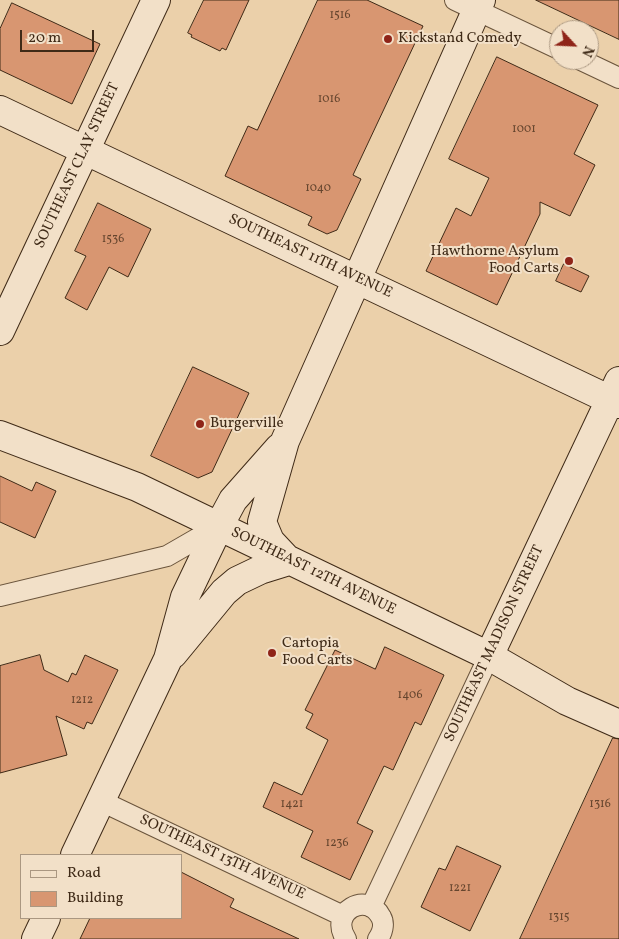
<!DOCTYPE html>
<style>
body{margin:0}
#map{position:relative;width:619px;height:939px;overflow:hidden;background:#ebd0aa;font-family:Vollkorn,serif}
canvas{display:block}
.legend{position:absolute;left:20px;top:854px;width:162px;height:65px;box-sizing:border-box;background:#f2e0c8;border:1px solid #aa9781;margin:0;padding:6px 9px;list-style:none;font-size:15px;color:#3f2a17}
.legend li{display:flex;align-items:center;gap:10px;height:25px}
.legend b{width:25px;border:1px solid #aa9781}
.north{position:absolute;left:549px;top:20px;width:50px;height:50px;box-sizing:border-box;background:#f2e0c8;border:1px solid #aa9781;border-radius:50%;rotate:115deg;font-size:14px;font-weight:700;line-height:20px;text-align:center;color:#3f2a17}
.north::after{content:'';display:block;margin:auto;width:18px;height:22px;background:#8f2418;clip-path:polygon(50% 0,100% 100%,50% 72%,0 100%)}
.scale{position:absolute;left:20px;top:30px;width:74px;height:22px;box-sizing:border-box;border:2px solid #3f2a17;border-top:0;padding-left:6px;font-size:15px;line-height:18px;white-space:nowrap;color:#3f2a17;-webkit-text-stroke:4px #f2e0c8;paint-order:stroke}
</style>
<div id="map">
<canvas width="619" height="939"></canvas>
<ul class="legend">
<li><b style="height:6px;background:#f2e0c8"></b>Road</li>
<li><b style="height:14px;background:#d89671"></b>Building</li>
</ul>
<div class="north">N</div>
<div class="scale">20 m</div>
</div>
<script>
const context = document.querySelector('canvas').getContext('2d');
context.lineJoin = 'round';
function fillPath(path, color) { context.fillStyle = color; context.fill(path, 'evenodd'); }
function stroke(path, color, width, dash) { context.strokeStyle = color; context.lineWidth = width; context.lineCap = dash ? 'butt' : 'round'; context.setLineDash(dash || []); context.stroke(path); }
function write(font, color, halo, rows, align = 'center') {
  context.font = font + ' Vollkorn,serif'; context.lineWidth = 4; context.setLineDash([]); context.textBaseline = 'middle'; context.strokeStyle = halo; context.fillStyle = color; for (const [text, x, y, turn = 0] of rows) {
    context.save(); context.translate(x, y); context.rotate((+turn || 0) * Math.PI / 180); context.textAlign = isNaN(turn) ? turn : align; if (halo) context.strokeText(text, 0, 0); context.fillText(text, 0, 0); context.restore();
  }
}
const building = new Path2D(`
 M204,0H249L226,50L222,48L220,51L191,37L192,35L188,33Z
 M318,0H367L423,26L353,175L361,179L337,230L327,234L308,225L312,217L225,176L248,126L257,130Z
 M536,0H619V39Z
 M12,3L100,44L72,104L0,70V29Z
 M497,57L598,105L574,154L595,165L570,216L540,202V214L497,305L426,271L456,208L471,216L489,178L449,159Z
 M98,203L151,229L128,277L109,267L87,310L65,298L86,256L75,251Z
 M564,264L589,276L581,292L556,281Z
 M193,367L249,393L212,472L198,478L151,456Z
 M0,476L32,491L36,482L56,491L35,538L0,522Z
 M385,647L444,675L421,725L415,722L393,770L384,766L357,823L373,831L350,880L301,857L313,831L263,807L274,782L302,795L328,740L306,728L313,714L305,710L335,650L375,669Z
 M40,655L44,670L68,682L72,673L76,675L85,655L118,670L92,724L87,722L84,729L56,716L67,755L0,773V666Z
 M613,738L619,739V939H520Z
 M457,846L501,866L470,931L421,907L439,868L445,870Z
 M181,872L234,899L230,907L299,939H80L90,918H181Z`);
fillPath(building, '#d89671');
stroke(building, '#3f2a17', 1);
const street = new Path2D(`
 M455,0L559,49
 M581,60L619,78
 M0,596L167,556L219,526
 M101,801L343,916
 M371,907L489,656
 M346,939C328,912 367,890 381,917C385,924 382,933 378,939`);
const secondary = new Path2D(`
 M0,110L619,404
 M0,331L156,0
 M0,435L137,487L489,656L567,701L619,724
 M285,557L270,541L262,522L285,441L481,0
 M173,654L224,592L237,581L260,570L289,561
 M489,656L619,381
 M75,855L168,659L185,597L219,526L233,500L279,448
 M36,939L46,918`);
stroke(street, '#6a543c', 22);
stroke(secondary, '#3f2a17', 30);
stroke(street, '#f2e0c8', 20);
stroke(secondary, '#f2e0c8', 28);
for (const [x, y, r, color] of [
 [388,39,5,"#8f2418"],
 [569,261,5,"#8f2418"],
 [200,424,5,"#8f2418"],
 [272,653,5,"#8f2418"]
]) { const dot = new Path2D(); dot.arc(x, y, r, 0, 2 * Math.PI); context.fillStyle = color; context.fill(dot); stroke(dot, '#f2e0c8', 2); }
write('12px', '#65452e', null, [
 ["1516",340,16],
 ["1016",329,100],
 ["1001",524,130],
 ["1040",318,189],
 ["1536",113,240],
 ["1406",410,696],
 ["1212",82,701],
 ["1421",292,805],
 ["1316",600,805],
 ["1236",337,844],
 ["1221",460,889],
 ["1315",559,918]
]);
write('15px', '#3f2a17', '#f2e0c8', [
 ["Kickstand Comedy",398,39],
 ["Hawthorne Asylum",559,252,"right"],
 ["Food Carts",559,269,"right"],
 ["Burgerville",210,424],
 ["Cartopia",282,644],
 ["Food Carts",282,661]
], 'left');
write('15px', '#3f2a17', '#f2e0c8', [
 ["SOUTHEAST CLAY STREET",78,166,-65],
 ["SOUTHEAST 11TH AVENUE",310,257,25],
 ["SOUTHEAST 12TH AVENUE",313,572,26],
 ["SOUTHEAST MADISON STREET",495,644,-65],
 ["SOUTHEAST 13TH AVENUE",222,858,25]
]);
</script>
